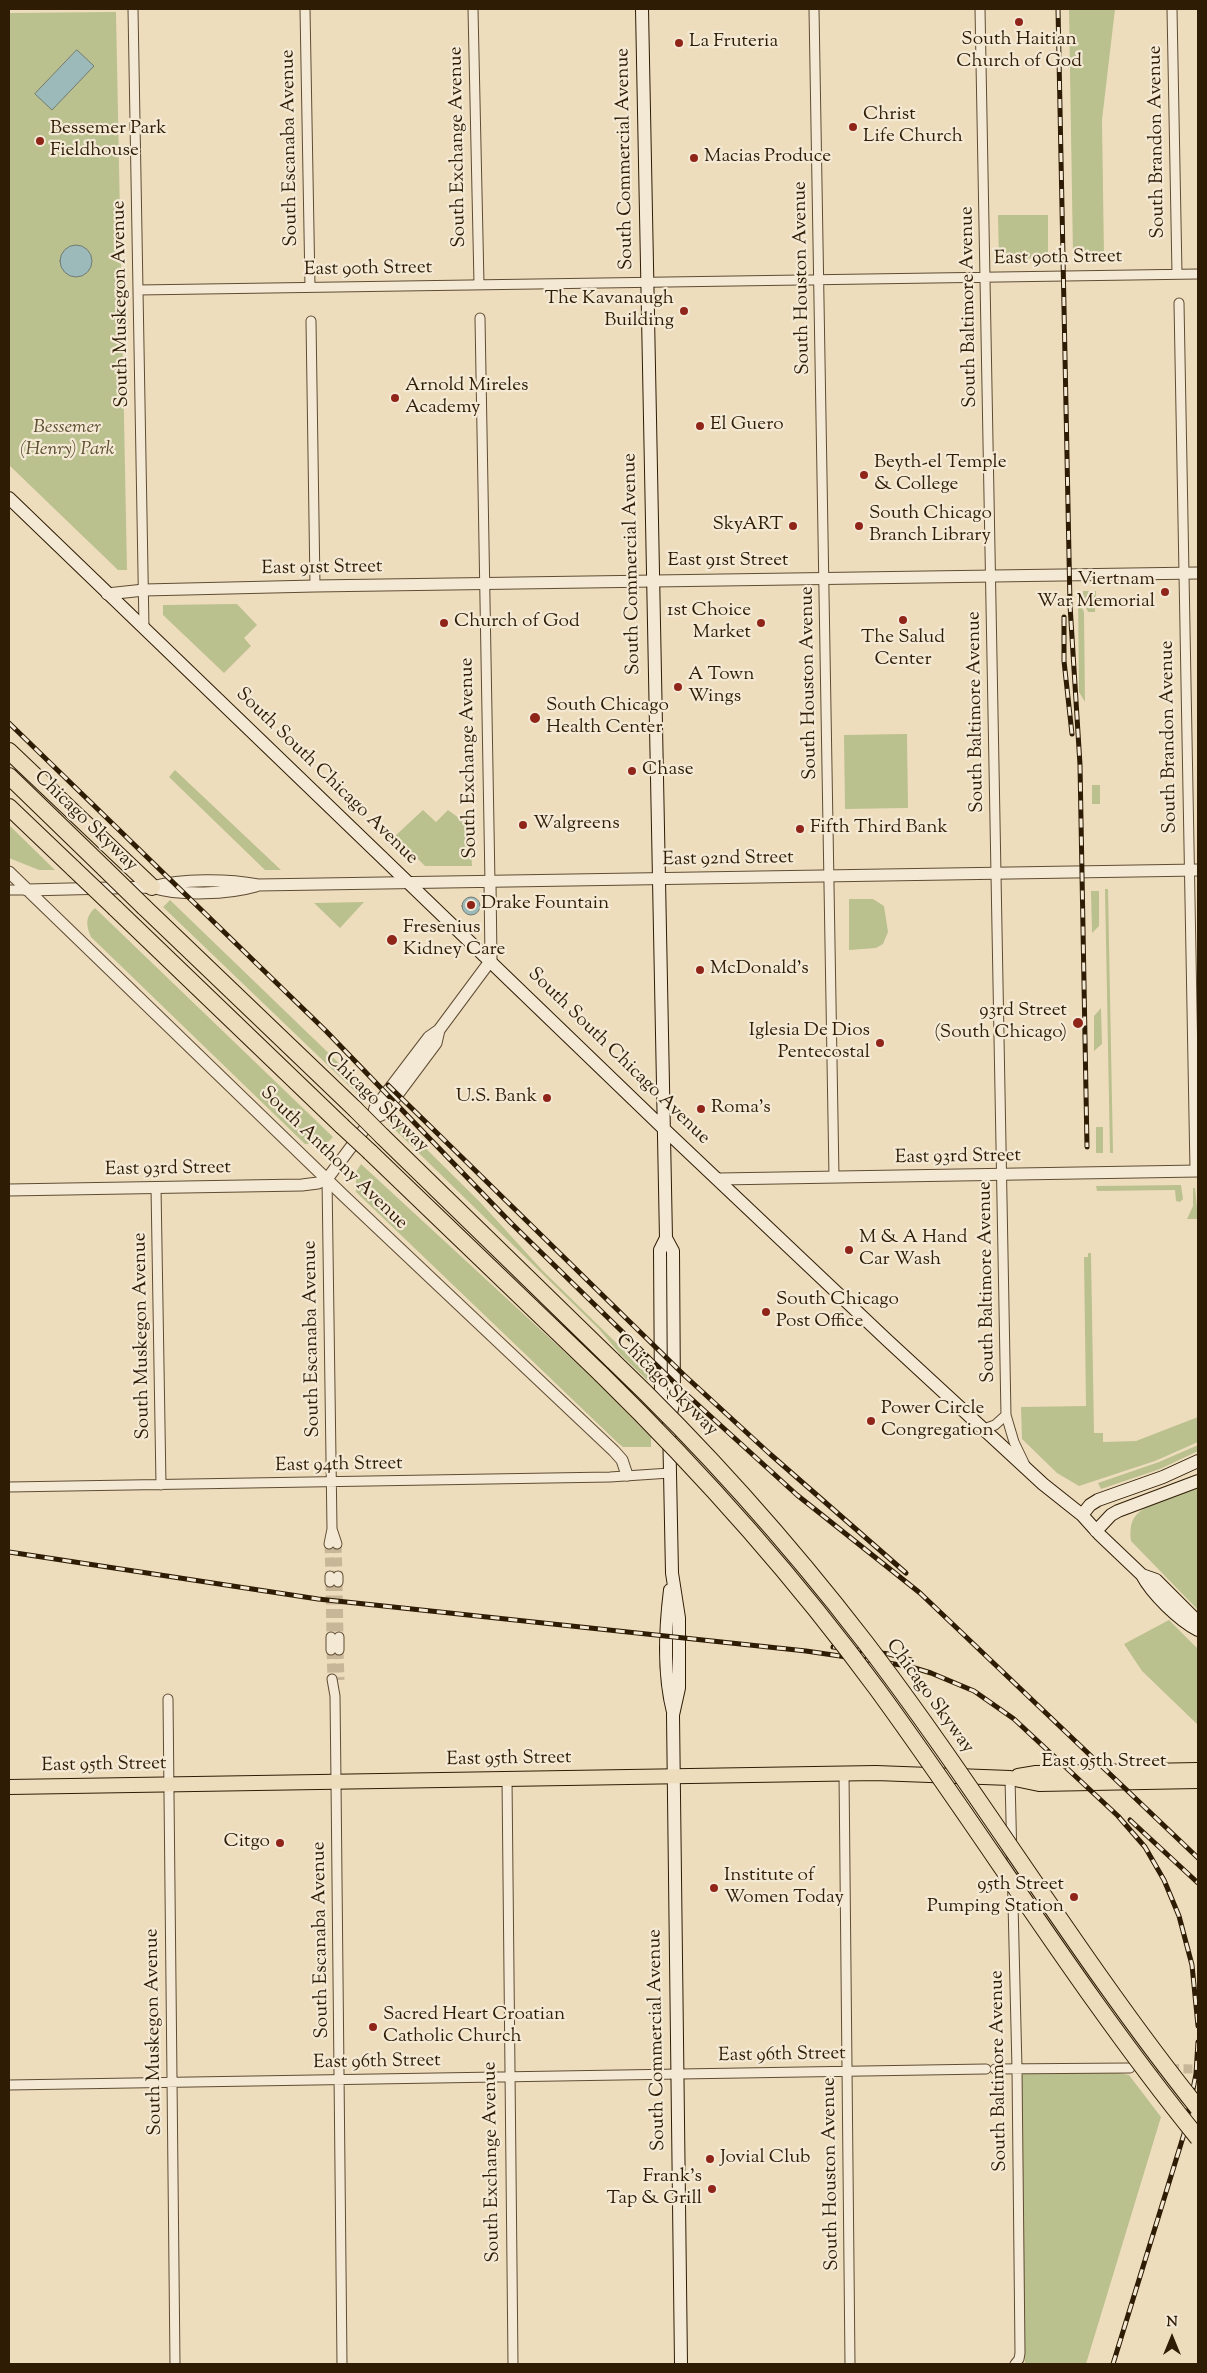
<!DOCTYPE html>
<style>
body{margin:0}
#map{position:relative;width:1207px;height:2373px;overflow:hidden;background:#eeddbd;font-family:"Sorts Mill Goudy",serif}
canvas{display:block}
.frame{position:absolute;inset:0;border:10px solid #2f1c05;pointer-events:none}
.north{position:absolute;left:1147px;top:2313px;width:50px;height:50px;-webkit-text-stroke:4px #f4e9d4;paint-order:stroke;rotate:0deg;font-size:14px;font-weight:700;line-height:20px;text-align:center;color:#2f1c05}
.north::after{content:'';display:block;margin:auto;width:18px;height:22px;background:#2f1c05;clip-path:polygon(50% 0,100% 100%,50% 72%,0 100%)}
</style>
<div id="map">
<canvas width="1207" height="2373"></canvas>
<div class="frame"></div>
<div class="north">N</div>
</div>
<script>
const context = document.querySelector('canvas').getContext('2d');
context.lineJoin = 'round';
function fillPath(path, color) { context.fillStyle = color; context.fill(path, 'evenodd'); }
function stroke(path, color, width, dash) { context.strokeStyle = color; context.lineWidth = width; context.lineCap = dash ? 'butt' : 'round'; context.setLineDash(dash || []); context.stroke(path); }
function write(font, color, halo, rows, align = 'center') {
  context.font = font + ' "Sorts Mill Goudy",serif'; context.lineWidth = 4.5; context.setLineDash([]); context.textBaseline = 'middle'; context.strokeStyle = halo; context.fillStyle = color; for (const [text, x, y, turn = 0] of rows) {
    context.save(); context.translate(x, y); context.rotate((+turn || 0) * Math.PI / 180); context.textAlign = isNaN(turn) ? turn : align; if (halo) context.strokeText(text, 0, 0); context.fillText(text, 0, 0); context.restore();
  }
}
fillPath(new Path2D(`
 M1069,9H1115L1102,120L1104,256L1073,257Z
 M116,12L127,570H118L9,465V13Z
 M998,215H1048V258L999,259Z
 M1078,591L1080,604L1084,612L1085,702L1079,692Z
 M1083,591H1096L1095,612H1088L1083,600Z
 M237,604L257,625L244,638L251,646L224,673L163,615V605Z
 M907,734L908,808L845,809L844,735Z
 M175,770L281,870H265L169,777Z
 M1092,785H1100V804H1092V854Z
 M423,810L436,822L448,810L470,826L472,866H425L395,836Z
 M9,825L55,870H39L9,858Z
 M1105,889H1108L1113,1153H1110Z
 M1091,891H1099V926L1092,933Z
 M849,899H873L884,906L888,932L883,944L876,948L849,950Z
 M170,900L372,1095L363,1099L163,907Z
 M364,902L340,928L314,903Z
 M95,908L333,1137L327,1143L305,1144L91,937C86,925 85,917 95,908Z
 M1101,1008L1102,1044L1094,1051V1016Z
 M392,1115L480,1202L542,1270L650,1376V1383L620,1354L599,1329L390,1125Z
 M1096,1127H1103V1153H1096Z
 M361,1164L595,1380L651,1437V1447H623L618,1443L356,1192V1172Z
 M1181,1185L1183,1199L1180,1202L1176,1201L1175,1190L1097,1191L1096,1186Z
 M1193,1188H1195L1198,1219H1187L1193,1206Z
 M1088,1253H1091L1094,1433H1103V1442L1136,1441L1198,1417V1442L1155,1461L1079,1486L1057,1473L1022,1439L1021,1407L1086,1406L1084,1257H1088Z
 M1198,1445V1451L1160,1469L1101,1489L1098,1483L1159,1462Z
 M1198,1488V1610L1131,1541C1130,1534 1130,1524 1134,1518C1147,1500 1179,1496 1198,1488Z
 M1169,1620L1198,1649V1725L1142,1671L1124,1644Z
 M1022,2071H1108L1129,2075L1161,2117L1086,2364H1025Z`), '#bbc08f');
const water = new Path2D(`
 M77,50L94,66L52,110L35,94Z
 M60 261a16 16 0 1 1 32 0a16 16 0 1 1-32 0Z
 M462 906a9 9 0 1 1 18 0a9 9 0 1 1-18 0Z`);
fillPath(water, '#9dbabb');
stroke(water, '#717b72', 1);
stroke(new Path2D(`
 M329,1544L330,1576
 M337,1544L338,1576
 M330,1582L331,1637
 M338,1582L339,1637
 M331,1650L332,1679
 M339,1650L340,1680
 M1143,2068L1198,2069`), '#c8b698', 9, [9, 4.5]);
const minor = new Path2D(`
 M133,9L144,628
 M305,9L310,287
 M473,9L479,284
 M814,9L834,1177
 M980,9L1006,1415L1014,1442L1025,1465
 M1172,9L1177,274
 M138,290L1198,274
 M1179,303L1195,1171
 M480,318L490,883
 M311,321L315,586
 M9,890H27
 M327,1179L332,1529L329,1544
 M156,1187L161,1485
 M984,1429L995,1425L1006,1415
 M9,1487L610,1477L670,1473
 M332,1529L337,1544
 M330,1576V1582
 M338,1576V1582
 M331,1637V1650
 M339,1637V1650
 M332,1679L335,1696L336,1782L342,2364
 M168,1699L175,2364
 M844,1773L850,2364
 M1010,1778L1017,2069L1020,2353L1019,2359L1015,2364
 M507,1779L513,2364
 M995,2069L1130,2068
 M9,2085L986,2069`);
const tertiary = new Path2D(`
 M107,594L144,590L315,586L1198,573
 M9,872L344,1196L614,1451L622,1460L627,1475
 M152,887C180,896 228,894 256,886
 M27,890L152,887C182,879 227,879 258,885L1198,870
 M372,1119L383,1114L436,1043L439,1030
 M719,1179L1198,1171
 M9,1190L302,1185L318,1183L327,1179L372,1119L375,1108L429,1037L439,1030L491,960L490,883`);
const secondary = new Path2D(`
 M642,9L666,1238L673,1251L674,1399L669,1423L672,1573L679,1618V1688L673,1715L681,2364
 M9,498L664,1129L887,1340L1043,1484L1082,1515L1100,1535L1142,1575L1156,1580L1195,1619L1198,1625
 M666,1413L661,1399L660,1250L666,1238
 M1082,1515L1090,1505L1098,1500L1163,1477L1198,1461
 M1096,1531L1111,1515L1118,1511L1198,1481
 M1142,1575C1152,1594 1179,1620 1198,1630
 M670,1590C665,1630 663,1673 673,1712`);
const primary = new Path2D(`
 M1018,1776L1036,1773L1198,1770
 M9,1787L876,1773L1010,1778L1039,1784L1198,1781`);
const motorway = new Path2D(`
 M9,751L152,887
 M9,776L105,869
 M9,807L74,869
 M144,907L355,1109
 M115,908L342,1126
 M382,1136L613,1361
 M370,1152L601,1374`);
stroke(minor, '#5f4c33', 11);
stroke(tertiary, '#5f4c33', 13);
stroke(secondary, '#2f1c05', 14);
stroke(primary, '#2f1c05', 16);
stroke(motorway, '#2f1c05', 18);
stroke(minor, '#f4e9d4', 9);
stroke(tertiary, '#f4e9d4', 11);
stroke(secondary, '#f4e9d4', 12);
stroke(primary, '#eeddbd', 14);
stroke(motorway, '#eeddbd', 16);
const rail = new Path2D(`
 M1058,9L1070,605L1080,765L1087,1147
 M1064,617V661L1072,734
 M9,723L326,1031L511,1223L685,1393L797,1495L920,1593L1198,1858
 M388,1085L684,1375L770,1454L906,1573
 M9,1552L318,1599L806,1651L908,1666L931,1673L974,1691L1014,1719L1118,1816L1145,1847L1164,1880L1179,1916L1192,1965L1198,2026
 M833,1647L889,1654L911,1660
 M1130,1820L1198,1883
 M1113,2364L1184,2134L1196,2074L1198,2042`);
stroke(rail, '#2f1c05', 5);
stroke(rail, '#f4e9d4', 3, [9]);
const motorwayBridge = new Path2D(`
 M74,869L115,908
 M105,869L144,907
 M355,1109L382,1136
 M342,1126L370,1152
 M613,1361C704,1448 788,1542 865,1642C981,1794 1079,1959 1198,2108
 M601,1374C701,1472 794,1576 877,1689C986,1838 1082,1995 1198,2138`);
stroke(motorwayBridge, '#2f1c05', 18, []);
stroke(motorwayBridge, '#eeddbd', 16);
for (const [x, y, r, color] of [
 [1019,22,5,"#8f2418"],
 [679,43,5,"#8f2418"],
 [853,127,5,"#8f2418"],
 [40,141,5,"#8f2418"],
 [694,158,5,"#8f2418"],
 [684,311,5,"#8f2418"],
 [395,398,5,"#8f2418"],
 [700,426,5,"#8f2418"],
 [864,475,5,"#8f2418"],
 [793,526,5,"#8f2418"],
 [859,526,5,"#8f2418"],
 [1165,592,5,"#8f2418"],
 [903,620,5,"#8f2418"],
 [444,623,5,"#8f2418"],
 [761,623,5,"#8f2418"],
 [678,687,5,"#8f2418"],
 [535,718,6,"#8f2418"],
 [632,771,5,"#8f2418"],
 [523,825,5,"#8f2418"],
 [800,829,5,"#8f2418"],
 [471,905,5,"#8f2418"],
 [392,940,6,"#8f2418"],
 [700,970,5,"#8f2418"],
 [1078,1023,6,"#8f2418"],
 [880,1043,5,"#8f2418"],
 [547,1098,5,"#8f2418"],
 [701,1109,5,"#8f2418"],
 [849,1250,5,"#8f2418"],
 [766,1312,5,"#8f2418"],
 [871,1421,5,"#8f2418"],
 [280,1843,5,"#8f2418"],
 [714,1888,5,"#8f2418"],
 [1074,1897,5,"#8f2418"],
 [373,2027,5,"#8f2418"],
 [710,2159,5,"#8f2418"],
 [712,2189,5,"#8f2418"]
]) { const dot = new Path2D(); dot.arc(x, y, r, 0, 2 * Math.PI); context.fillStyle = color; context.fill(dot); stroke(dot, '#f4e9d4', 2); }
write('19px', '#2f1c05', '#f4e9d4', [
 ["South Haitian",1019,41,"center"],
 ["Church of God",1019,63,"center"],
 ["La Fruteria",689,43],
 ["Christ",863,116],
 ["Life Church",863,138],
 ["Bessemer Park",50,130],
 ["Fieldhouse",50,152],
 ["Macias Produce",704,158],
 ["The Kavanaugh",674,300,"right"],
 ["Building",674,322,"right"],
 ["Arnold Mireles",405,387],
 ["Academy",405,409],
 ["El Guero",710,426],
 ["Beyth-el Temple",874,464],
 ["& College",874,486],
 ["South Chicago",869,515],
 ["Branch Library",869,537],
 ["SkyART",783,526,"right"],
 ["Viertnam",1155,581,"right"],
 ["War Memorial",1155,603,"right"],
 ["1st Choice",751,612,"right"],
 ["Market",751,634,"right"],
 ["Church of God",454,623],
 ["The Salud",903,639,"center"],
 ["Center",903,661,"center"],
 ["A Town",688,676],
 ["Wings",688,698],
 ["South Chicago",546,707],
 ["Health Center",546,729],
 ["Chase",642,771],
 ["Walgreens",533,825],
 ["Fifth Third Bank",810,829],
 ["Drake Fountain",481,905],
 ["Fresenius",403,929],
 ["Kidney Care",403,951],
 ["McDonald's",710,970],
 ["93rd Street",1067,1012,"right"],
 ["(South Chicago)",1067,1034,"right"],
 ["Iglesia De Dios",870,1032,"right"],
 ["Pentecostal",870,1054,"right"],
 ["U.S. Bank",537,1098,"right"],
 ["Roma's",711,1109],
 ["M & A Hand",859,1239],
 ["Car Wash",859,1261],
 ["South Chicago",776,1301],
 ["Post Office",776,1323],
 ["Power Circle",881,1410],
 ["Congregation",881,1432],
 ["Citgo",270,1843,"right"],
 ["Institute of",724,1877],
 ["Women Today",724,1899],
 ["95th Street",1064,1886,"right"],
 ["Pumping Station",1064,1908,"right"],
 ["Sacred Heart Croatian",383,2016],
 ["Catholic Church",383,2038],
 ["Jovial Club",720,2159],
 ["Frank's",702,2178,"right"],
 ["Tap & Grill",702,2200,"right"]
], 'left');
write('19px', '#2f1c05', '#f4e9d4', [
 ["South Brandon Avenue",1158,142,-91],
 ["South Exchange Avenue",459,147,-91],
 ["South Escanaba Avenue",291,148,-91],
 ["South Commercial Avenue",626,159,-91],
 ["East 90th Street",1058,259,-1],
 ["East 90th Street",368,270,-1],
 ["South Houston Avenue",803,278,-91],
 ["South Muskegon Avenue",122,304,-91],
 ["South Baltimore Avenue",970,307,-91],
 ["East 91st Street",728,562],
 ["South Commercial Avenue",633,564,-91],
 ["East 91st Street",322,569,-1],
 ["South Houston Avenue",810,683,-91],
 ["South Baltimore Avenue",977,712,-91],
 ["South Brandon Avenue",1170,737,-91],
 ["South Exchange Avenue",470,758,-91],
 ["South South Chicago Avenue",326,777,44],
 ["Chicago Skyway",85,822,44],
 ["East 92nd Street",728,860,-1],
 ["South South Chicago Avenue",618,1057,44],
 ["Chicago Skyway",376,1103,44],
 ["East 93rd Street",958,1158,-1],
 ["South Anthony Avenue",333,1159,44],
 ["East 93rd Street",168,1170,-1],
 ["South Baltimore Avenue",988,1282,-91],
 ["South Muskegon Avenue",143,1336,-91],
 ["South Escanaba Avenue",313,1339,-91],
 ["Chicago Skyway",666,1386,45],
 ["East 94th Street",339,1466,-1],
 ["Chicago Skyway",929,1697,54],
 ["East 95th Street",509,1760,-1],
 ["East 95th Street",1104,1763],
 ["East 95th Street",104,1766,-1],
 ["South Escanaba Avenue",322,1940,-91],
 ["South Muskegon Avenue",155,2032,-91],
 ["South Commercial Avenue",658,2040,-91],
 ["East 96th Street",782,2056,-1],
 ["East 96th Street",377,2063,-1],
 ["South Baltimore Avenue",1000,2071,-91],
 ["South Exchange Avenue",493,2162,-91],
 ["South Houston Avenue",832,2174,-91]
]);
write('italic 19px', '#594d2e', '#f4e9d4', [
 ["Bessemer",67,429],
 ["(Henry) Park",67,451]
]);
</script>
